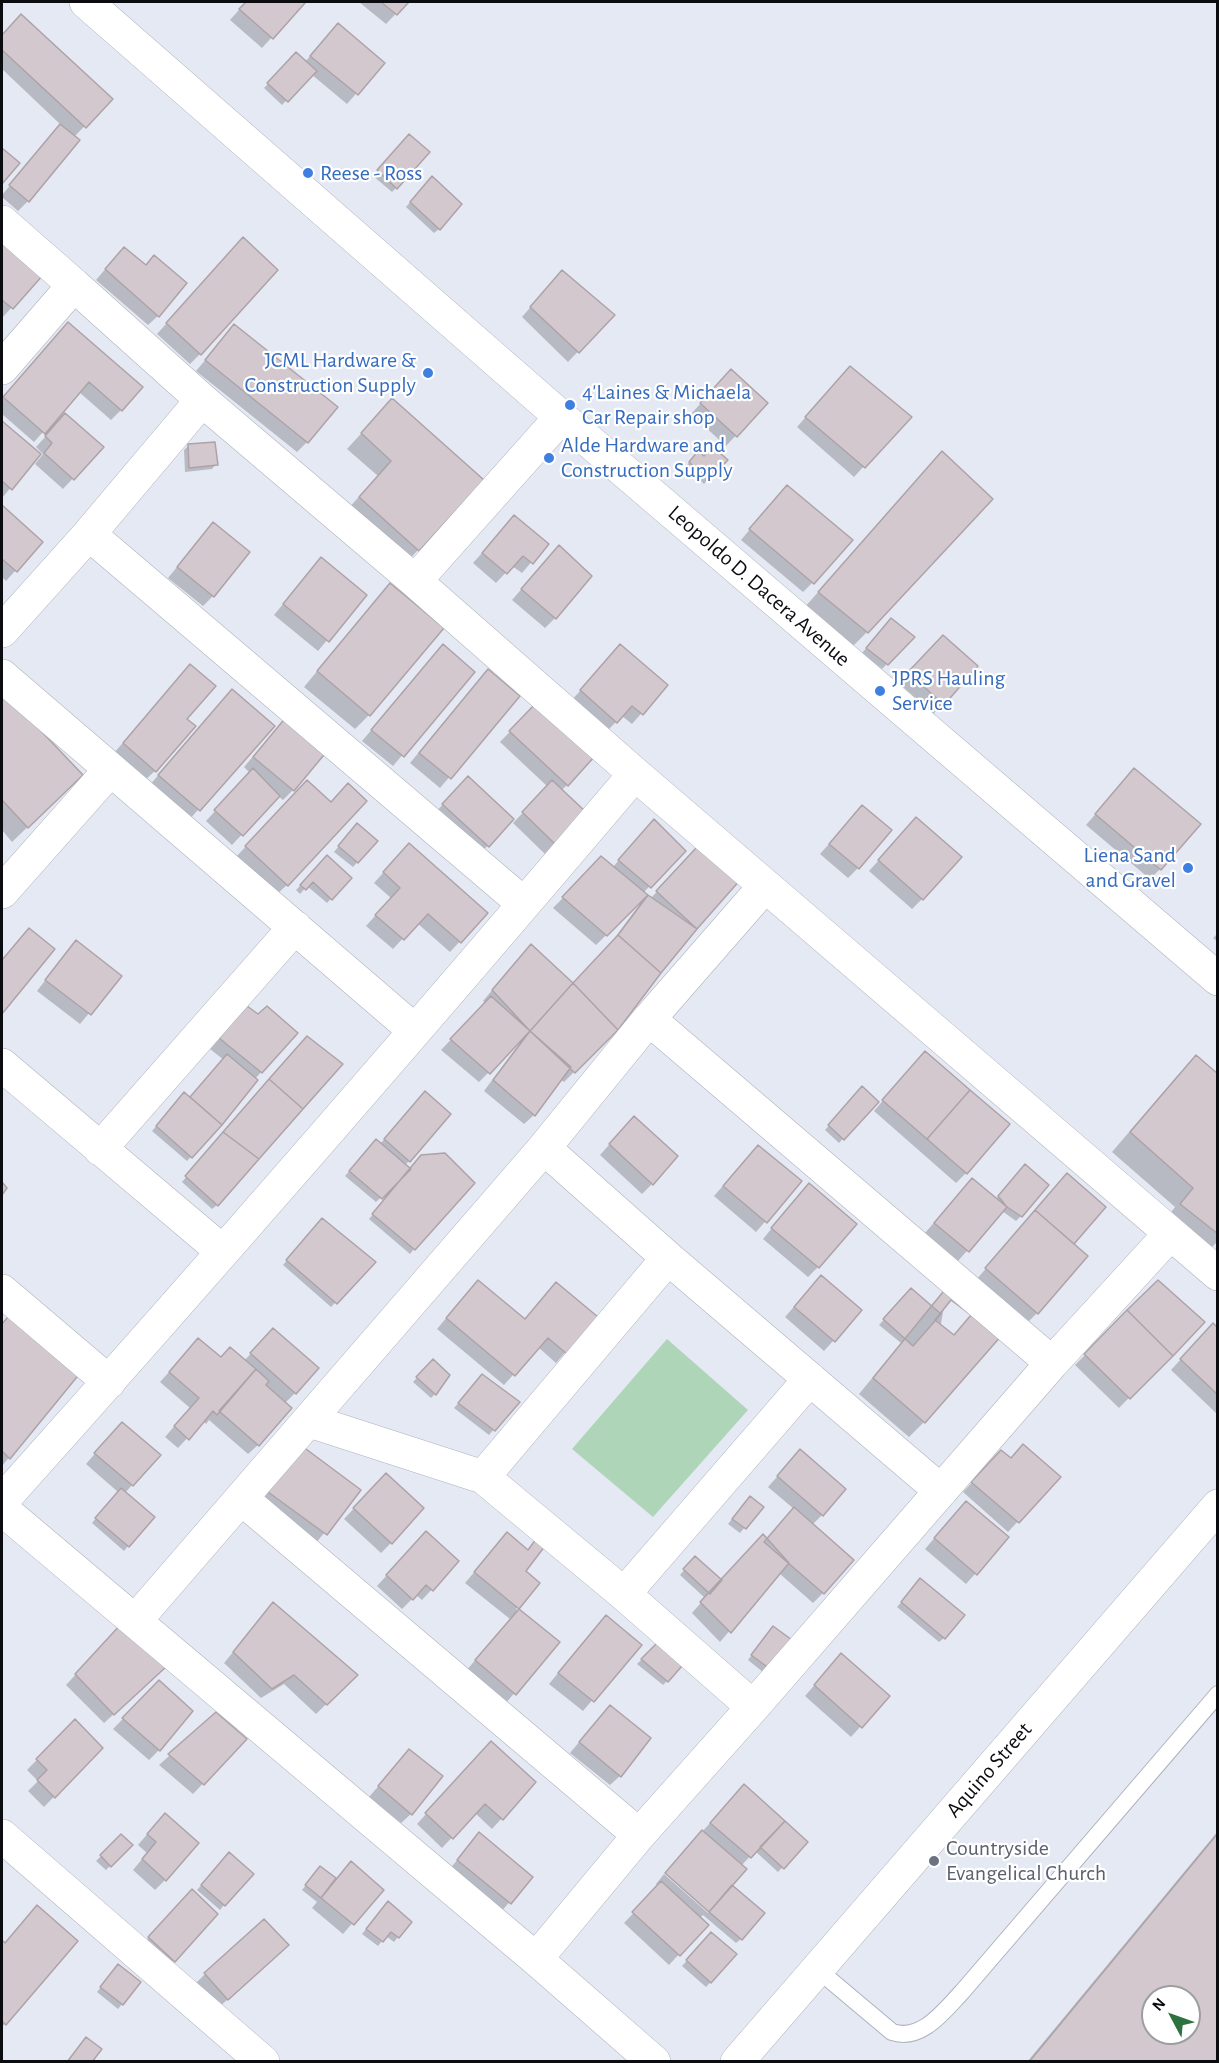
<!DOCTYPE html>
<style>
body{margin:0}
#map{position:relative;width:1219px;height:2063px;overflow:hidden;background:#e5e9f4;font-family:"Alegreya Sans",sans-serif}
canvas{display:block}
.frame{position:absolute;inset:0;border:3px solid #0b0c10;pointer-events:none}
.north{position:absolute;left:1141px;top:1985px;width:60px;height:60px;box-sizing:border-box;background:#fff;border:2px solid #9d9e9f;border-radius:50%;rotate:311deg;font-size:16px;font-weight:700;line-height:24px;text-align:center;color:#0b0c10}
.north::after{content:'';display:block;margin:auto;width:21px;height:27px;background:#2c733f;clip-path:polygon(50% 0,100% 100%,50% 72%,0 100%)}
</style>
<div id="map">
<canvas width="1219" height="2063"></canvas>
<div class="frame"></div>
<div class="north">N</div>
</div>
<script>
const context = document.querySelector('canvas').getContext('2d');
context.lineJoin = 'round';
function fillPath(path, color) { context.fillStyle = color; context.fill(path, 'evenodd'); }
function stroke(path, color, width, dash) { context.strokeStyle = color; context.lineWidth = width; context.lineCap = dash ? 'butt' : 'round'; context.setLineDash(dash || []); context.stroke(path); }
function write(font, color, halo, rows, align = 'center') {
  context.font = font + ' "Alegreya Sans",sans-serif'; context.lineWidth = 4.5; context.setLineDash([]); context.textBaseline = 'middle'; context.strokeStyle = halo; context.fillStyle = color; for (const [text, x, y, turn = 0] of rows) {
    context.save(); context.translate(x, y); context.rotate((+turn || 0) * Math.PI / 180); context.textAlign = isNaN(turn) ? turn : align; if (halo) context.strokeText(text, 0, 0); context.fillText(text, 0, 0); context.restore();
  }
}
fillPath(new Path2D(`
 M667,1339L748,1410L653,1517L572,1449Z`), '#aed5b8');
fillPath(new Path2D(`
 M246,2H301L303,3L262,48L230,20Z
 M359,2H407L386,24Z
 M21,16L111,99L74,137L28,201L18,211L2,197V195L61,125L2,69V37Z
 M328,35L383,63L347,104L311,74L282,105L264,88L296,54L305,62Z
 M405,140L396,188L392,192L373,176Z
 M427,182L439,229L434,233L406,207Z
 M2,245L41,275L2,318Z
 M233,249L200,354L190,364L157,334Z
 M114,259L158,316L148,325L96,280Z
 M552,282L613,315L568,362L522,317Z
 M234,326L307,442L297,452L196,371Z
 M58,334L121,410L111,420L79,392L34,442L2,414V400Z
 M840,378L909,417L854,477L797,427Z
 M721,381L766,403L726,446L691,414Z
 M378,415L418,550L404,565L345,512L378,476L347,449Z
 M2,423L39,454L2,498Z
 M56,425L102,447L63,489L35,464L43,454L36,447Z
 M189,445L216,464L212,469L185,472L184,450Z
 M942,453L867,632L852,647L804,608Z
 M694,457L726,460L704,484L685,467Z
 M777,497L813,582L803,592L741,540Z
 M2,507L41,542L6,581L2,577Z
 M514,517L547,544L522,573L512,566L496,583L473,563Z
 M204,534L213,596L203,606L168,578Z
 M549,557L555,618L545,628L512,600Z
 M312,569L365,595L318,651L274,615Z
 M390,585L369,715L355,729L304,687L376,600Z
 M886,625L913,637L882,669L862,653Z
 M943,637V704L933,714L899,683Z
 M443,646L473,672L393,766L362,741Z
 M611,656L666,685L632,724L622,716L606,732L571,701Z
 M181,676L185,719L155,771L145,780L114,753Z
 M478,681L518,696L440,788L410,763Z
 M2,693L66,790L12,842L2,830Z
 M222,701L272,726L189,820L149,786Z
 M526,715L567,785L561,791L585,813L545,854L513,823L548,787L500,742Z
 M277,728L326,750L293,790L283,800L278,796L232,845L206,821L250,773L244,767Z
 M1125,780L1160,869L1150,879L1086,825Z
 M458,788L512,819L478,856L433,815Z
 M297,792L287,885L277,894L236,857Z
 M862,807L858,868L848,878L820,854Z
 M353,829L376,841L353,867L334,852Z
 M907,829L922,899L912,909L869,871Z
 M644,831L684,851L643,893L650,899L688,859L739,880L660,971L617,1029L564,1082L560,1079L534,1115L524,1124L484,1091L519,1044L518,1043L479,1082L441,1050L486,1003L483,1001L521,956L572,985L608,947L639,905L638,904L596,945L553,908L602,858L613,867Z
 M399,855L486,913L450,952L417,923L393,949L366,926L391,898L374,883Z
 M327,857L350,878L327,903L307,886L300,894L296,890Z
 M29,930L53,950L2,1011V961Z
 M1218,933V942L1213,938Z
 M67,952L120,976L80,1024L37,991Z
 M258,1016L296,1033L255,1079L221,1124L187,1161L152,1131L179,1099H189L224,1060L210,1049L237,1018Z
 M1196,1057L1218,1076V1241L1203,1256L1162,1224L1175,1207L1112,1152L1177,1076Z
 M915,1063L966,1173L956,1183L874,1111Z
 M858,1093L877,1102L839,1143L825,1130Z
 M421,1098L409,1161L405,1165L414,1249L410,1254L369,1219L400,1183L398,1181L376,1202L345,1176L372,1145L380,1144Z
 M624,1128L652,1184L642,1194L600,1155Z
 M215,1143L217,1205L212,1209L182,1182Z
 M749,1156L800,1182L756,1232L714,1196Z
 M1020,1171L1021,1216L1016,1221L1002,1211L958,1261L925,1233L963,1189L996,1199Z
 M1057,1185L1072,1244L1037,1313L1027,1323L977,1279Z
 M799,1195L818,1267L808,1277L763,1239Z
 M318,1225L374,1262L331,1307L283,1265Z
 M1158,1282L1203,1322L1119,1408L1075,1365Z
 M811,1287L860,1311L824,1351L785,1317Z
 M947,1289L924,1422L909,1437L859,1394L901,1343L879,1325L911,1290L930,1307Z
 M468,1292L524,1321L596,1317L556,1363L538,1347L504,1385L437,1329Z
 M12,1314L79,1372L2,1466V1325Z
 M1218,1330V1413L1217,1414L1171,1370L1203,1335Z
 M198,1340L220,1358L244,1361L263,1340L295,1393L285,1403L258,1445L248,1454L209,1420L206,1424L203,1421L178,1448L165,1437L190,1408L160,1382Z
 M433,1361L435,1394L431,1398L413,1382Z
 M478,1381L517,1402L489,1435L454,1408Z
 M112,1434L132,1485L125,1493L128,1546L124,1551L92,1523L118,1492L86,1464Z
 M302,1448L359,1491L315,1544L260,1502Z
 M800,1451L822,1515L812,1525L823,1593L813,1603L779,1573L720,1642L692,1613L705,1598L680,1575L691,1562L721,1581L766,1540L794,1509L768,1487Z
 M1001,1452L1010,1459L1059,1477L1008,1532L963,1492Z
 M376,1485L391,1543L381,1553L344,1519Z
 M745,1503L762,1507L740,1533L728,1524Z
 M956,1513L1007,1538L966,1584L925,1549Z
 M507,1534L527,1551L536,1541L524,1571L538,1583L516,1609L558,1642L505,1704L466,1671L510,1619L465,1583Z
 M416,1543L457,1562L422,1600L416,1595L402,1609L377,1586Z
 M916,1585L944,1638L939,1642L897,1607Z
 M273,1604L356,1675L316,1714L284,1684L261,1698L224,1663Z
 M596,1627L639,1645L583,1711L549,1684Z
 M768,1633L790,1640L764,1673L748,1660Z
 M112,1635L155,1676L104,1723L66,1685Z
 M664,1638L667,1681L663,1685L637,1664Z
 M832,1665L888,1696L851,1737L805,1696Z
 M159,1682V1750L149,1760L113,1729Z
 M216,1714L245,1739L193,1794L159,1765Z
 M600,1717L620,1776L610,1785L570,1753Z
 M75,1721L101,1748L44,1807L28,1791L38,1781L27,1770Z
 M481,1753L534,1783L492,1829L475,1813L442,1848L417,1824Z
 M400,1761L411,1814L401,1823L369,1797Z
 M735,1795L806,1842L778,1872L755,1851L741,1866L730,1885L741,1939L736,1943L703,1915L699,1919L706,1925L669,1965L624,1923L659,1886L656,1884L664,1874L708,1913L710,1911L701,1833Z
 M155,1825L165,1880L155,1890L133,1870L147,1853L138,1845Z
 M1218,1831V2062H1027ZM1153,1997H1189V2033H1153Z
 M479,1834L531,1877L500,1913L448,1871Z
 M121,1836L131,1845L106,1870L96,1861Z
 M224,1859V1905L220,1910L197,1890Z
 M351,1863L381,1890L343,1934L312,1908L317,1902L302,1890L320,1868L336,1879Z
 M182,1901L216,1914L164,1971L139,1948Z
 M383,1908L398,1937L394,1942L386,1936L378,1946L362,1934Z
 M711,1934L735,1954L706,1987L682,1966Z
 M76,1941L2,2027V1942L4,1944Z
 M277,1955L217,2009L195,1984L205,1974Z
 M114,1971L122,2004L118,2009L97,1992Z`), '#0003');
const building = new Path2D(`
 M246,2H303L305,3L273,39L239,9Z
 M381,2H409L397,15Z
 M21,14L113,99L86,128L2,50V35Z
 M338,23L385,63L358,95L310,56Z
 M296,52L317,71L288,102L267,83Z
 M60,124L80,140L29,202L9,185Z
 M409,134L430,152L397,189L377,170Z
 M2,148L20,163L2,184Z
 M432,176L462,204L440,230L410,202Z
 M243,237L278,270L201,355L166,323Z
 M2,243L43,275L13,309L2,300Z
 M124,247L146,265L154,255L187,283L159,317L105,269Z
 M562,270L615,315L579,353L530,307Z
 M68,322L143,387L122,411L89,382L45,434L3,397Z
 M234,324L338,407L308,443L205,360Z
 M850,366L912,417L865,468L805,417Z
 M731,369L768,403L737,437L700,403Z
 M392,398L484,480L419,551L359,497L391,461L361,433Z
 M65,413L104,447L74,480L44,453L52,443L45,436Z
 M2,421L41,454L12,490L2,481Z
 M215,442L218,465L189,468L188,444Z
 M712,446L728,460L709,480L689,462L698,451L704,456Z
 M942,451L993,499L868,633L818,592Z
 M787,485L853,540L814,584L749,529Z
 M2,505L43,542L17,572L2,559Z
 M514,515L549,544L533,564L523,556L507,574L482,553Z
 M213,522L250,552L214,597L177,567Z
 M559,545L592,576L556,619L521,589Z
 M321,557L367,595L329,642L283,604Z
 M390,583L444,628L370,716L317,671Z
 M891,618L915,637L888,665L866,648Z
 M943,635L978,666L944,705L908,672Z
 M443,644L475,672L404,757L371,730Z
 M620,644L668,685L643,715L632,706L617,723L580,690Z
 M190,664L216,686L187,719L196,726L156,772L123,743Z
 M488,669L520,696L451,779L419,753Z
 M232,689L275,726L200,811L158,775Z
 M2,690L83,775L28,828L2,800Z
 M536,703L595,756L568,786L509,731Z
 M287,716L328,750L294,791L253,757Z
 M253,768L280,796L243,836L214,810Z
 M1134,768L1201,824L1161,870L1095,814Z
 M468,776L514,819L489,847L442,804Z
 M307,780L331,802L348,783L367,801L288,886L245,846Z
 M552,780L587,813L556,845L522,812Z
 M862,805L892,830L859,869L829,844Z
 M916,817L962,857L923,900L878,860Z
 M654,819L686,851L651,888L618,860Z
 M357,823L378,841L358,863L338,846Z
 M409,843L488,913L461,943L428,914L404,940L375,915L400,888L383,872Z
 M697,847L741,879L697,929L656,891Z
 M327,855L352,878L332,900L313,882L306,890L300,885Z
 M601,856L648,895L607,936L562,897Z
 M648,895L697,929L661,973L618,935Z
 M29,928L55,949L2,1014V960Z
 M618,935L661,973L618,1030L573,983Z
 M76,940L122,976L91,1015L45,980Z
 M531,944L573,983L530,1031L492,990Z
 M573,983L618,1030L575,1073L530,1031Z
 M491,996L530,1031L490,1074L450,1039Z
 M247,1006L258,1014L267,1006L298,1033L262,1073L219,1038Z
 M530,1031L571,1067L535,1116L493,1080Z
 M307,1036L343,1064L303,1109L269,1079Z
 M925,1051L970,1090L927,1139L882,1100Z
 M227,1054L258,1080L222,1125L190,1097Z
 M1196,1055L1218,1074V1234L1180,1204L1193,1188L1130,1132Z
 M269,1079L303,1109L259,1159L223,1132Z
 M862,1086L879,1102L844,1140L828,1125Z
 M970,1090L1010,1124L967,1174L927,1139Z
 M425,1091L451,1114L410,1162L384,1139Z
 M184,1092L222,1125L192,1158L156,1126Z
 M634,1116L678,1156L653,1185L609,1144Z
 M223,1132L259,1159L218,1206L185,1176Z
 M376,1139L411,1169L382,1199L349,1171Z
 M758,1145L802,1181L767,1223L723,1186Z
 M445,1153L475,1183L415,1250L372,1214L421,1155Z
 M1025,1164L1049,1185L1022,1217L1007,1207L998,1196Z
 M1067,1173L1106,1207L1074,1244L1035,1210Z
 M972,1178L1007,1207L969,1252L934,1223Z
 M2,1182L7,1188L2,1195Z
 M809,1183L857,1224L819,1268L771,1228Z
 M1035,1210L1088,1256L1038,1314L985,1268Z
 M322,1218L376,1262L337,1304L286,1260Z
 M821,1275L862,1310L835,1342L794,1307Z
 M478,1280L525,1319L556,1282L598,1317L567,1354L548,1338L515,1376L446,1318Z
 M1158,1280L1205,1322L1173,1356L1127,1310Z
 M947,1287L1002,1335L925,1423L873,1378Z
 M911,1288L941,1314L913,1346L883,1319Z
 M951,1300L971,1315L954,1335L935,1320Z
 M1127,1310L1173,1356L1130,1399L1084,1354Z
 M12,1312L81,1372L10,1459L2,1451V1324Z
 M1213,1323L1218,1328V1395L1180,1359Z
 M273,1328L319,1368L296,1394L250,1353Z
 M198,1338L221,1357L230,1347L256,1369L217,1415L213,1411L189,1440L174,1426L199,1398L169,1372Z
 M433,1359L450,1375L436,1395L416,1377Z
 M256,1369L269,1381L266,1385L292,1408L259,1446L219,1411Z
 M482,1374L520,1402L495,1431L458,1403Z
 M122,1422L161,1455L133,1486L94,1453Z
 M1023,1444L1061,1477L1019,1523L971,1482L1001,1450L1011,1458Z
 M302,1446L361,1490L327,1535L268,1492Z
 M800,1449L846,1489L823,1516L777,1476Z
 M386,1473L424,1508L392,1544L353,1508Z
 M121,1488L155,1517L129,1547L95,1518Z
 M750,1496L764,1507L746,1529L732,1519Z
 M966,1501L1009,1537L977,1575L934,1538Z
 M794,1507L854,1560L824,1594L764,1542Z
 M426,1531L459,1561L433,1591L426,1585L413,1600L386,1575Z
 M507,1532L528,1550L536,1539L545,1546L526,1571L540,1583L519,1609L474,1572Z
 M763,1534L789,1563L731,1633L700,1602Z
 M695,1556L722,1580L710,1594L683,1569Z
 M920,1578L965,1615L945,1639L901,1602Z
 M273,1602L358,1675L327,1705L294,1675L272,1689L233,1652Z
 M519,1609L560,1642L516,1695L475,1660Z
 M606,1615L642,1645L594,1702L558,1673Z
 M122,1623L167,1666L114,1715L75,1674Z
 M773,1626L792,1640L770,1669L751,1655Z
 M664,1636L689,1658L668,1682L641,1659Z
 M841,1653L890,1696L862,1728L814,1685Z
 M159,1680L193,1711L160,1751L122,1718Z
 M610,1705L651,1738L621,1777L579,1742Z
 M216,1712L247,1739L204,1785L168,1754Z
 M75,1719L103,1748L55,1798L37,1780L47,1770L36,1759Z
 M491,1741L536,1782L503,1820L485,1804L453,1839L425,1813Z
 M409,1749L443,1776L412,1815L378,1786Z
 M744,1784L785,1821L751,1858L710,1823Z
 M165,1813L199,1843L166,1881L142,1859L156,1842L147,1834Z
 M785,1821L808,1842L784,1869L760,1847Z
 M702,1830L747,1869L709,1912L665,1873Z
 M479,1832L533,1877L511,1904L457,1860Z
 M1218,1833V2062H1029ZM1153,1997H1189V2033H1153Z
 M121,1834L133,1845L111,1867L100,1855Z
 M229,1852L254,1874L225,1906L201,1885Z
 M351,1861L384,1890L354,1925L321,1898Z
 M320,1866L336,1878L321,1898L305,1885Z
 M661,1881L709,1925L680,1956L632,1912Z
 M732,1885L765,1913L742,1940L709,1912Z
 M192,1889L218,1914L175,1962L148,1937Z
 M388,1901L412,1922L399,1938L391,1932L383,1942L366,1929Z
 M37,1905L78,1941L6,2025L2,2021V1940L5,1943Z
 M264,1919L289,1945L228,2000L204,1973Z
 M711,1932L737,1954L711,1983L686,1960Z
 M118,1964L141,1982L123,2005L100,1987Z
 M86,2037L102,2049L92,2062H67Z`);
fillPath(building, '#d3c8ce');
stroke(building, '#ada2a8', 1.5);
const lane = new Path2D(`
 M817,1969L892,2032C921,2042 944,2011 962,1992L1218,1694`);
const street = new Path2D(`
 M2,222L74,285
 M2,368L74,285L202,400L415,581L635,774L1218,1274
 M89,534L524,904
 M415,581L561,417
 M2,631L89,534L202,400
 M2,676L414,1030
 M2,892L110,770
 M649,1019L1052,1363
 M2,1065L222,1251
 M544,1148L668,1258L941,1491
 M100,1149L295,927
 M2,1291L109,1382
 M310,1421L483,1477L624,1594L753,1707
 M483,1477L668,1258
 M242,1499L639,1835
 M2,1501C216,1262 427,1019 635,774
 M2,1509L536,1959L654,2062
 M624,1594L810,1379
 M135,1621L544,1148L649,1019L765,886
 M2,1836L263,2062
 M536,1959L639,1835L753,1707L1052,1363L1170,1234`);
const secondary = new Path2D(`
 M86,2L561,417L1218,979
 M737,2062L1218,1506`);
stroke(lane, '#aeb2bd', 18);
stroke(street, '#aeb2bd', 34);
stroke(secondary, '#aeb2bd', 34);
stroke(lane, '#fff', 16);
stroke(street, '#fff', 33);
stroke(secondary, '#fff', 33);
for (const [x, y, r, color] of [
 [308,173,6,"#3f7fe0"],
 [428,373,6,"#3f7fe0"],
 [570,405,6,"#3f7fe0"],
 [549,458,6,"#3f7fe0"],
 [880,691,6,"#3f7fe0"],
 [1188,868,6,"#3f7fe0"],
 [934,1861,6,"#6b7280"]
]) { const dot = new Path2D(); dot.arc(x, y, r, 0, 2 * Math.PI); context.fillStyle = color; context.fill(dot); stroke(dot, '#fff', 2); }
write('22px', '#366cbe', '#fff', [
 ["Reese - Ross",320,173],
 ["JCML Hardware &",416,360,"right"],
 ["Construction Supply",416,385,"right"],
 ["4'Laines & Michaela",582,392],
 ["Car Repair shop",582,417],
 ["Alde Hardware and",561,445],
 ["Construction Supply",561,470],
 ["JPRS Hauling",892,678],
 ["Service",892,703],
 ["Liena Sand",1176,855,"right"],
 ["and Gravel",1176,880,"right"]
], 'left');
write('22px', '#0b0c10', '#fff', [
 ["Leopoldo D. Dacera Avenue",759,586,41],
 ["Aquino Street",989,1770,-49]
]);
write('22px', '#5b616d', '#fff', [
 ["Countryside",946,1848],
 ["Evangelical Church",946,1873]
], 'left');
</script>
